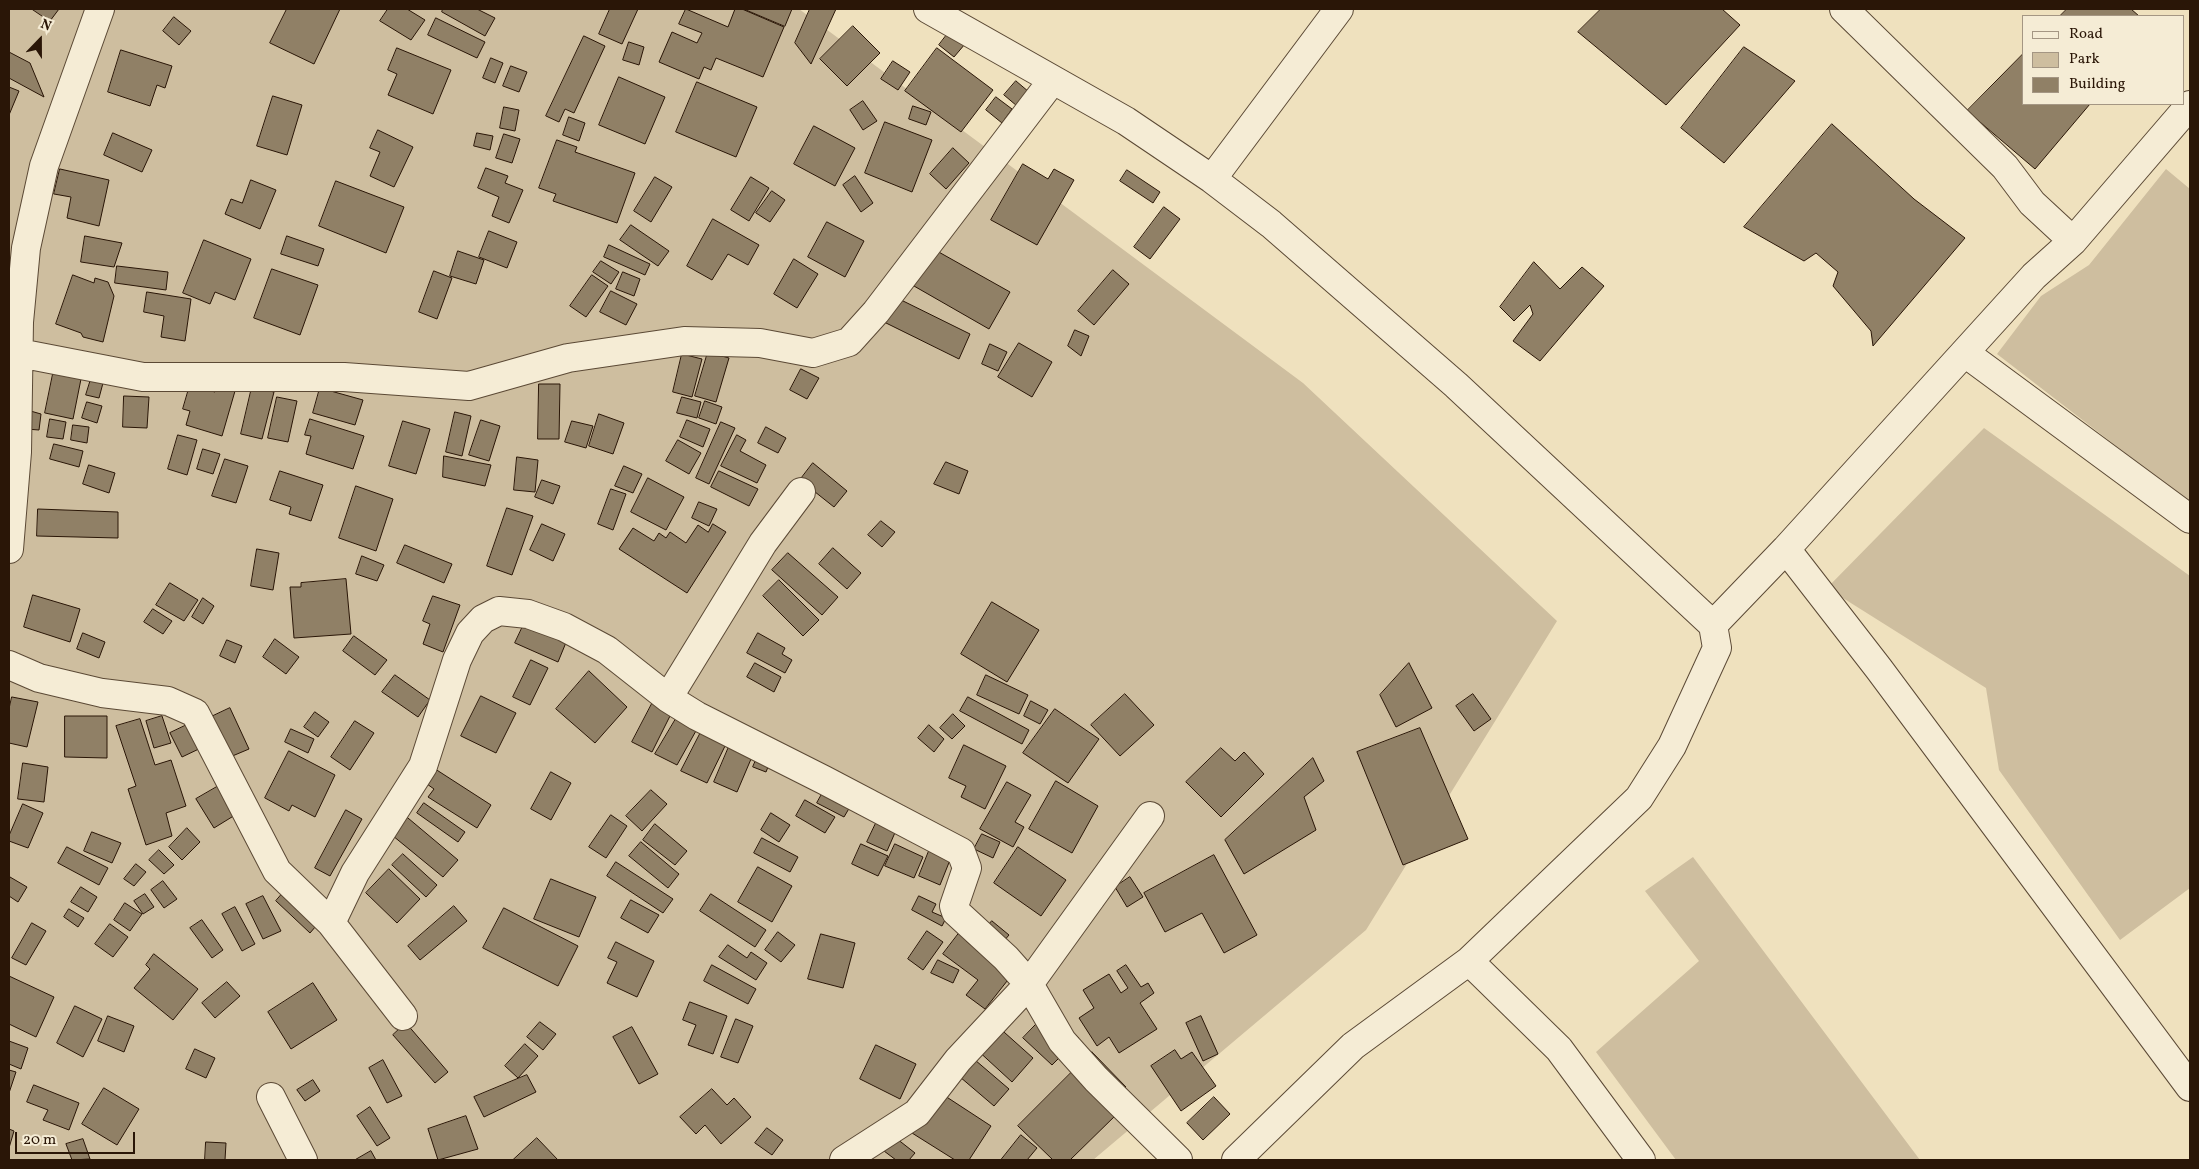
<!DOCTYPE html>
<style>
body{margin:0}
#map{position:relative;width:2199px;height:1169px;overflow:hidden;background:#efe1be;font-family:Vollkorn,serif}
canvas{display:block}
.frame{position:absolute;inset:0;border:10px solid #2a1607;pointer-events:none}
.legend{position:absolute;left:2022px;top:15px;width:162px;height:90px;box-sizing:border-box;background:#f5ecd5;border:1px solid #a49683;margin:0;padding:6px 9px;list-style:none;font-size:15px;color:#2a1607}
.legend li{display:flex;align-items:center;gap:10px;height:25px}
.legend b{width:25px;border:1px solid #a49683}
.north{position:absolute;left:15px;top:15px;width:50px;height:50px;-webkit-text-stroke:4px #f5ecd5;paint-order:stroke;rotate:22deg;font-size:14px;font-weight:700;line-height:20px;text-align:center;color:#2a1607}
.north::after{content:'';display:block;margin:auto;width:18px;height:22px;background:#2a1607;clip-path:polygon(50% 0,100% 100%,50% 72%,0 100%)}
.scale{position:absolute;left:15px;top:1132px;width:120px;height:22px;box-sizing:border-box;border:2px solid #2a1607;border-top:0;padding-left:6px;font-size:15px;line-height:18px;white-space:nowrap;color:#2a1607;-webkit-text-stroke:4px #f5ecd5;paint-order:stroke}
</style>
<div id="map">
<canvas width="2199" height="1169"></canvas>
<div class="frame"></div>
<ul class="legend">
<li><b style="height:6px;background:#f5ecd5"></b>Road</li>
<li><b style="height:14px;background:#cebe9f"></b>Park</li>
<li><b style="height:14px;background:#908066"></b>Building</li>
</ul>
<div class="north">N</div>
<div class="scale">20 m</div>
</div>
<script>
const context = document.querySelector('canvas').getContext('2d');
context.lineJoin = 'round';
function fillPath(path, color) { context.fillStyle = color; context.fill(path, 'evenodd'); }
function stroke(path, color, width, dash) { context.strokeStyle = color; context.lineWidth = width; context.lineCap = dash ? 'butt' : 'round'; context.setLineDash(dash || []); context.stroke(path); }
fillPath(new Path2D(`
 M9,9H799L1303,383L1557,621L1366,930L1093,1160H9Z
 M2166,169L2190,189V503L1997,354L2041,296L2089,265Z
 M1984,428L2190,576V888L2120,940L1999,770L1986,688L1827,588Z
 M1693,857L1920,1160H1676L1596,1052L1699,961L1645,891Z`), '#cebe9f');
const building = new Path2D(`
 M32,9H59L50,21Z
 M287,9H340L314,64L270,43Z
 M388,9H407L425,20L411,40L380,21Z
 M443,9H477L495,18L485,36L442,12Z
 M610,9H638L622,44L599,34Z
 M686,9L728,27L735,9H742L784,27L763,77L716,58L711,70L704,67L699,79L659,62L672,32L697,43L702,33L679,24Z
 M744,9H792L785,26Z
 M810,9H836L811,64L795,43Z
 M1601,9H1722L1740,25L1666,105L1578,32Z
 M2067,9H2131L2139,16H2060Z
 M174,17L191,31L179,45L163,31Z
 M436,18L485,42L477,58L428,35Z
 M853,26L880,53L847,86L820,59Z
 M949,32L965,44L954,57L939,45Z
 M584,36L605,46L574,113L565,109L559,122L546,116Z
 M629,42L644,47L639,65L623,60Z
 M1744,47L1795,81L1724,163L1681,128Z
 M397,48L451,70L433,114L388,95L397,74L388,70Z
 M937,48L993,90L961,132L905,91Z
 M121,50L172,66L165,88L157,85L150,106L108,92Z
 M9,52L30,63L44,97L9,78Z
 M2023,54V104H2090L2035,169L1967,111Z
 M491,58L503,63L495,83L483,78Z
 M893,61L910,72L898,90L881,79Z
 M511,66L527,72L519,92L503,86Z
 M619,77L665,97L645,144L599,125Z
 M1016,81L1029,92L1017,106L1004,95Z
 M697,82L757,107L736,157L676,132Z
 M9,87L19,91L9,115Z
 M273,96L302,105L287,155L257,146Z
 M996,97L1012,109L1002,123L986,110Z
 M863,101L877,121L863,130L850,110Z
 M913,106L931,112L926,125L909,119Z
 M504,107L519,110L515,131L500,128Z
 M569,117L585,123L579,141L563,135Z
 M885,122L932,140L912,192L865,173Z
 M1832,124L1914,199L1965,238L1873,346L1871,331L1833,286L1838,272L1816,253L1804,261L1744,227Z
 M814,126L855,148L835,186L794,164Z
 M378,130L413,147L394,187L370,176L380,152L370,148Z
 M113,133L152,150L142,172L104,155Z
 M477,133L493,136L490,150L474,146Z
 M504,134L520,139L512,163L496,158Z
 M557,140L577,147L575,152L635,173L617,223L553,201L556,194L539,188Z
 M953,148L969,163L946,189L930,174Z
 M1023,164L1048,179L1054,169L1074,180L1037,245L991,220Z
 M486,168L508,176L505,183L523,190L509,223L492,216L499,197L478,188Z
 M60,169L109,180L99,226L67,218L71,197L54,194Z
 M1127,170L1160,192L1153,203L1120,181Z
 M855,176L873,203L861,212L843,185Z
 M655,177L672,187L651,222L634,211Z
 M751,177L769,188L749,221L731,210Z
 M251,180L276,190L260,229L225,214L231,199L242,203Z
 M336,181L404,207L386,253L319,226Z
 M772,191L785,200L770,222L756,213Z
 M1164,207L1180,219L1150,259L1134,247Z
 M713,219L759,245L748,265L728,254L712,280L687,266Z
 M827,222L864,241L845,277L808,257Z
 M631,225L669,251L658,266L620,240Z
 M489,231L517,242L507,268L479,257Z
 M85,236L122,243L114,267L81,262Z
 M287,236L324,249L318,266L281,254Z
 M204,240L251,259L235,300L215,292L210,304L183,293Z
 M609,245L650,264L645,275L604,257Z
 M928,246L1010,292L989,329L907,282Z
 M458,251L484,260L476,284L450,276Z
 M794,259L818,274L797,308L774,294Z
 M601,261L619,272L611,284L593,272Z
 M1534,262L1560,289L1582,267L1604,286L1540,361L1513,341L1533,314L1530,305L1514,321L1500,307Z
 M117,266L168,272L166,290L115,283Z
 M272,269L318,285L300,335L254,318Z
 M1113,270L1129,284L1094,325L1078,311Z
 M434,271L452,278L437,319L419,312Z
 M623,272L640,279L634,296L616,289Z
 M73,275L94,283L95,278L108,282L114,296L103,342L83,337L81,333L56,324Z
 M592,275L608,286L586,317L570,306Z
 M611,291L637,304L626,325L600,312Z
 M147,292L191,299L185,341L161,337L164,316L144,312Z
 M895,297L970,334L959,359L884,322Z
 M1075,330L1089,336L1081,356L1068,346Z
 M1019,343L1052,362L1032,397L998,377Z
 M990,344L1007,352L998,371L982,364Z
 M708,352L729,358L716,402L695,396Z
 M682,354L702,359L692,397L673,392Z
 M54,369L82,374L73,419L45,413Z
 M801,369L819,378L807,399L790,390Z
 M91,379L103,383L99,398L86,395Z
 M539,384H560L559,439H538Z
 M190,385L215,392L217,385L235,391L222,436L186,425L190,411L183,409Z
 M252,387L274,392L262,439L241,434Z
 M320,388L363,400L355,425L313,413Z
 M124,396L149,397L147,428L123,427Z
 M277,397L297,401L288,442L268,438Z
 M682,397L701,402L697,418L677,413Z
 M705,401L722,407L716,424L699,418Z
 M87,402L102,406L97,423L82,418Z
 M27,410L41,414L39,430L26,429Z
 M455,412L471,416L462,456L446,452Z
 M599,414L624,423L613,454L589,446Z
 M50,419L66,422L63,439L47,437Z
 M310,419L364,436L353,469L306,454L311,436L305,435Z
 M481,420L500,426L489,461L469,455Z
 M687,420L710,429L703,447L680,437Z
 M403,421L430,429L416,474L389,466Z
 M572,421L593,426L586,448L565,442Z
 M721,422L735,428L709,484L696,478Z
 M73,425L89,427L87,443L71,440Z
 M766,427L786,438L778,453L758,443Z
 M178,435L197,440L187,475L168,469Z
 M737,435L746,440L740,451L766,465L757,483L721,466Z
 M678,440L701,453L689,474L666,461Z
 M54,444L83,451L79,467L50,459Z
 M203,449L220,454L213,474L197,469Z
 M444,456L491,465L485,486L443,477Z
 M517,457L538,460L535,492L514,490Z
 M225,459L248,466L236,503L212,496Z
 M946,462L968,471L959,494L934,484Z
 M813,463L847,491L834,507L800,480Z
 M89,465L115,473L109,493L83,484Z
 M624,466L642,474L633,493L615,486Z
 M280,471L323,485L311,521L289,514L291,507L270,500Z
 M719,471L758,489L749,506L711,487Z
 M648,478L684,497L666,530L631,512Z
 M542,480L560,486L553,504L535,497Z
 M356,486L393,499L376,551L339,538Z
 M611,489L626,494L613,530L598,524Z
 M699,502L717,509L709,526L692,518Z
 M507,508L533,516L512,575L487,566Z
 M38,509L118,512V538L37,536Z
 M881,521L895,532L882,547L868,535Z
 M542,524L565,534L553,561L530,550Z
 M713,524L726,532L687,593L619,549L633,528L654,541L659,533L666,538L670,532L686,543L698,525L708,532Z
 M405,545L452,564L444,583L397,563Z
 M833,548L861,573L847,589L819,564Z
 M257,549L279,553L273,590L251,586Z
 M788,553L838,597L822,615L772,570Z
 M362,556L384,565L377,581L356,574Z
 M346,579L351,634L294,638L290,587H301V583Z
 M779,580L819,620L803,636L763,596Z
 M170,583L198,600L184,621L156,605Z
 M33,595L80,609L70,642L24,627Z
 M433,596L460,605L443,652L423,644L430,624L423,621Z
 M203,598L214,606L203,624L192,617Z
 M992,602L1039,630L1007,682L961,654Z
 M533,605L574,623L558,662L515,643Z
 M153,609L172,621L163,634L144,622Z
 M83,633L105,642L99,658L77,649Z
 M758,633L785,648L782,654L792,660L785,673L747,653Z
 M354,636L387,660L375,675L343,651Z
 M275,639L299,657L286,674L263,657Z
 M227,640L242,646L235,663L220,656Z
 M531,660L548,668L530,705L513,697Z
 M755,663L781,677L774,692L747,677Z
 M1409,663L1432,708L1396,727L1380,695Z
 M589,671L627,707L595,743L556,709Z
 M395,675L430,700L418,717L382,692Z
 M986,675L1028,695L1019,714L977,695Z
 M1125,694L1154,725L1120,756L1091,725Z
 M1473,694L1491,719L1474,731L1456,706Z
 M481,696L516,713L496,753L461,736Z
 M12,697L38,702L27,747L9,743V709Z
 M968,697L1029,730L1022,744L960,711Z
 M655,698L674,708L652,752L632,742Z
 M1031,701L1048,710L1040,724L1024,716Z
 M230,708L249,749L230,757L211,717Z
 M1055,709L1099,739L1068,783L1023,753Z
 M315,712L329,722L318,737L304,727Z
 M953,714L965,726L952,739L940,728Z
 M65,716H107V758L65,757Z
 M162,716L171,743L154,748L146,721Z
 M677,717L697,729L677,765L655,754Z
 M140,719L155,765L171,760L186,806L166,813L172,836L146,845L128,789L136,786L116,726Z
 M355,721L374,733L350,770L331,757Z
 M191,723L203,747L182,757L170,733Z
 M929,725L944,739L934,752L918,738Z
 M1420,728L1468,839L1403,865L1357,752Z
 M291,729L314,739L308,753L285,742Z
 M701,732L726,744L707,783L681,771Z
 M731,742L754,752L737,792L714,782Z
 M964,745L1006,766L985,809L961,797L966,786L949,778Z
 M1221,748L1235,761L1244,752L1264,774L1221,817L1186,782Z
 M289,751L335,775L315,817L292,805L289,811L265,798Z
 M759,753L772,757L766,772L753,767Z
 M1313,758L1324,781L1304,797L1316,830L1244,874L1225,840Z
 M23,763L48,767L44,802L18,799Z
 M429,765L491,805L477,828L428,797L434,789L420,779Z
 M551,772L571,783L551,820L531,809Z
 M1056,781L1098,806L1072,853L1029,829Z
 M1007,782L1031,795L1015,822L1024,827L1013,847L980,829Z
 M222,784L240,812L214,828L196,799Z
 M827,785L854,800L844,817L817,803Z
 M651,790L667,804L642,831L626,816Z
 M805,800L835,817L825,833L796,816Z
 M424,803L465,832L458,842L417,813Z
 M23,804L43,813L28,848L9,841V836Z
 M346,810L362,819L330,876L315,868Z
 M402,813L458,860L443,877L387,831Z
 M771,813L790,825L779,842L761,830Z
 M611,815L627,826L606,858L589,847Z
 M878,819L897,828L887,851L867,842Z
 M655,824L687,851L675,865L643,840Z
 M187,828L200,842L182,860L169,847Z
 M92,832L121,843L112,863L84,851Z
 M982,834L1000,842L993,858L974,849Z
 M762,838L798,857L790,872L754,853Z
 M933,841L954,850L940,885L919,876Z
 M641,842L679,874L668,888L629,856Z
 M861,844L888,856L878,876L852,864Z
 M895,844L923,857L914,878L885,866Z
 M67,847L108,868L99,885L58,863Z
 M1018,847L1066,880L1041,916L994,883Z
 M159,850L174,865L164,874L149,860Z
 M403,854L437,885L426,897L392,865Z
 M1214,855L1257,935L1224,953L1202,913L1165,932L1144,893Z
 M616,862L673,899L663,913L607,876Z
 M136,864L146,872L134,886L124,879Z
 M758,867L792,886L772,922L738,902Z
 M389,869L420,899L397,923L366,893Z
 M10,877L27,887L18,902L9,896Z
 M1130,877L1143,897L1127,907L1115,887Z
 M551,879L596,897L579,937L534,919Z
 M163,881L177,899L164,908L151,890Z
 M81,887L97,897L88,912L71,902Z
 M288,887L322,919L310,933L276,901Z
 M145,894L154,907L143,914L134,901Z
 M711,894L766,930L755,947L700,911Z
 M263,896L281,931L263,939L246,904Z
 M919,896L936,904L932,912L946,918L942,926L912,910Z
 M631,900L659,915L648,933L621,918Z
 M125,903L142,914L130,931L114,920Z
 M454,906L467,921L420,960L408,946Z
 M235,907L255,944L242,951L222,914Z
 M504,908L578,946L558,986L483,948Z
 M69,909L84,918L78,927L64,917Z
 M202,920L223,950L212,958L190,928Z
 M992,921L1009,935L998,948L982,933Z
 M32,923L46,931L26,965L12,958Z
 M110,924L128,937L113,957L95,944Z
 M963,928L971,934L966,941L1011,976L985,1009L966,995L978,980L943,954Z
 M927,931L943,942L923,970L908,959Z
 M778,932L795,945L781,962L765,950Z
 M821,934L855,943L843,988L808,979Z
 M616,942L654,961L637,997L607,983L617,962L608,958Z
 M728,945L747,958L751,952L767,963L756,980L719,957Z
 M154,954L198,989L173,1020L134,988L150,969L146,965Z
 M938,960L959,970L953,983L931,973Z
 M712,965L756,989L748,1004L704,981Z
 M1126,965L1141,987L1148,983L1154,993L1140,1003L1157,1029L1119,1053L1109,1037L1097,1046L1079,1018L1094,1008L1083,990L1109,974L1121,993L1128,988L1117,971Z
 M9,976L54,997L36,1037L9,1024Z
 M227,982L240,996L215,1018L202,1003Z
 M313,983L337,1020L291,1049L268,1012Z
 M690,1002L727,1016L713,1054L688,1045L696,1025L683,1020Z
 M75,1006L102,1019L83,1057L57,1043Z
 M1050,1010L1079,1038L1052,1065L1023,1038Z
 M108,1016L134,1026L124,1052L98,1041Z
 M1201,1016L1218,1054L1203,1061L1186,1023Z
 M736,1019L753,1026L738,1063L721,1057Z
 M540,1022L556,1034L543,1050L527,1037Z
 M406,1023L448,1072L435,1083L393,1035Z
 M995,1024L1033,1058L1012,1082L975,1048Z
 M632,1027L658,1074L639,1084L613,1037Z
 M9,1041L28,1048L21,1069L9,1064Z
 M525,1044L538,1056L518,1078L505,1066Z
 M876,1045L916,1064L900,1099L860,1079Z
 M195,1049L215,1058L206,1078L186,1069Z
 M1175,1050L1181,1059L1192,1052L1216,1086L1181,1111L1151,1066Z
 M1092,1052L1126,1087L1109,1104L1118,1113L1070,1160H1053L1018,1126Z
 M968,1054L1009,1089L994,1106L953,1071Z
 M383,1060L402,1096L387,1103L369,1068Z
 M9,1070L16,1072L9,1093Z
 M527,1075L536,1092L484,1117L474,1097Z
 M313,1080L320,1091L305,1101L297,1090Z
 M34,1085L79,1103L69,1130L43,1120L48,1110L27,1102Z
 M104,1088L139,1109L117,1145L82,1124Z
 M712,1089L727,1105L734,1098L751,1117L721,1144L705,1125L696,1134L680,1117Z
 M939,1092L991,1126L969,1160H955L912,1133Z
 M1214,1097L1230,1114L1203,1140L1187,1123Z
 M370,1107L390,1138L377,1146L357,1116Z
 M466,1116L478,1149L438,1160L428,1129Z
 M767,1128L783,1140L772,1155L755,1143Z
 M9,1129L14,1131L9,1148Z
 M892,1135L915,1153L909,1160H896L876,1145Z
 M1021,1135L1037,1148L1027,1160H1001Z
 M537,1138L558,1160H513Z
 M83,1139L90,1159L72,1160L66,1144Z
 M206,1142L226,1143L225,1160H205Z
 M371,1151L376,1160H355Z`);
fillPath(building, '#908066');
stroke(building, '#2a1607', 1);
const minor = new Path2D(`
 M928,9L1126,121L1212,179L1271,224L1456,385L1713,625L1717,648L1672,746L1639,798L1469,961L1353,1046L1236,1160
 M1844,9L2005,167L2032,203L2073,241
 M1212,179L1339,9
 M9,353H19L143,377H344L469,386L568,358L684,341L760,343L813,353L849,342L876,312L1052,81
 M1965,353L2190,519
 M9,549L17,452L19,322L26,248L44,166L100,9
 M1786,549L1879,669L2190,1087
 M1713,625L1786,549L2034,276L2073,241L2190,105
 M9,665L39,678L102,693L168,701L195,713L277,871L331,923L403,1016
 M668,698L763,543L801,492
 M331,923L355,873L423,766L457,660L470,633L483,619L499,611L528,614L564,627L607,650L668,698L697,716L824,780L961,852L967,868L954,906L956,912L1006,958L1029,984L1062,1041L1096,1079L1178,1160
 M1469,961L1559,1049L1641,1160
 M271,1097L303,1160
 M844,1160L917,1113L958,1060L1029,984L1150,816`);
stroke(minor, '#5b4935', 30);
stroke(minor, '#f5ecd5', 28);
</script>
